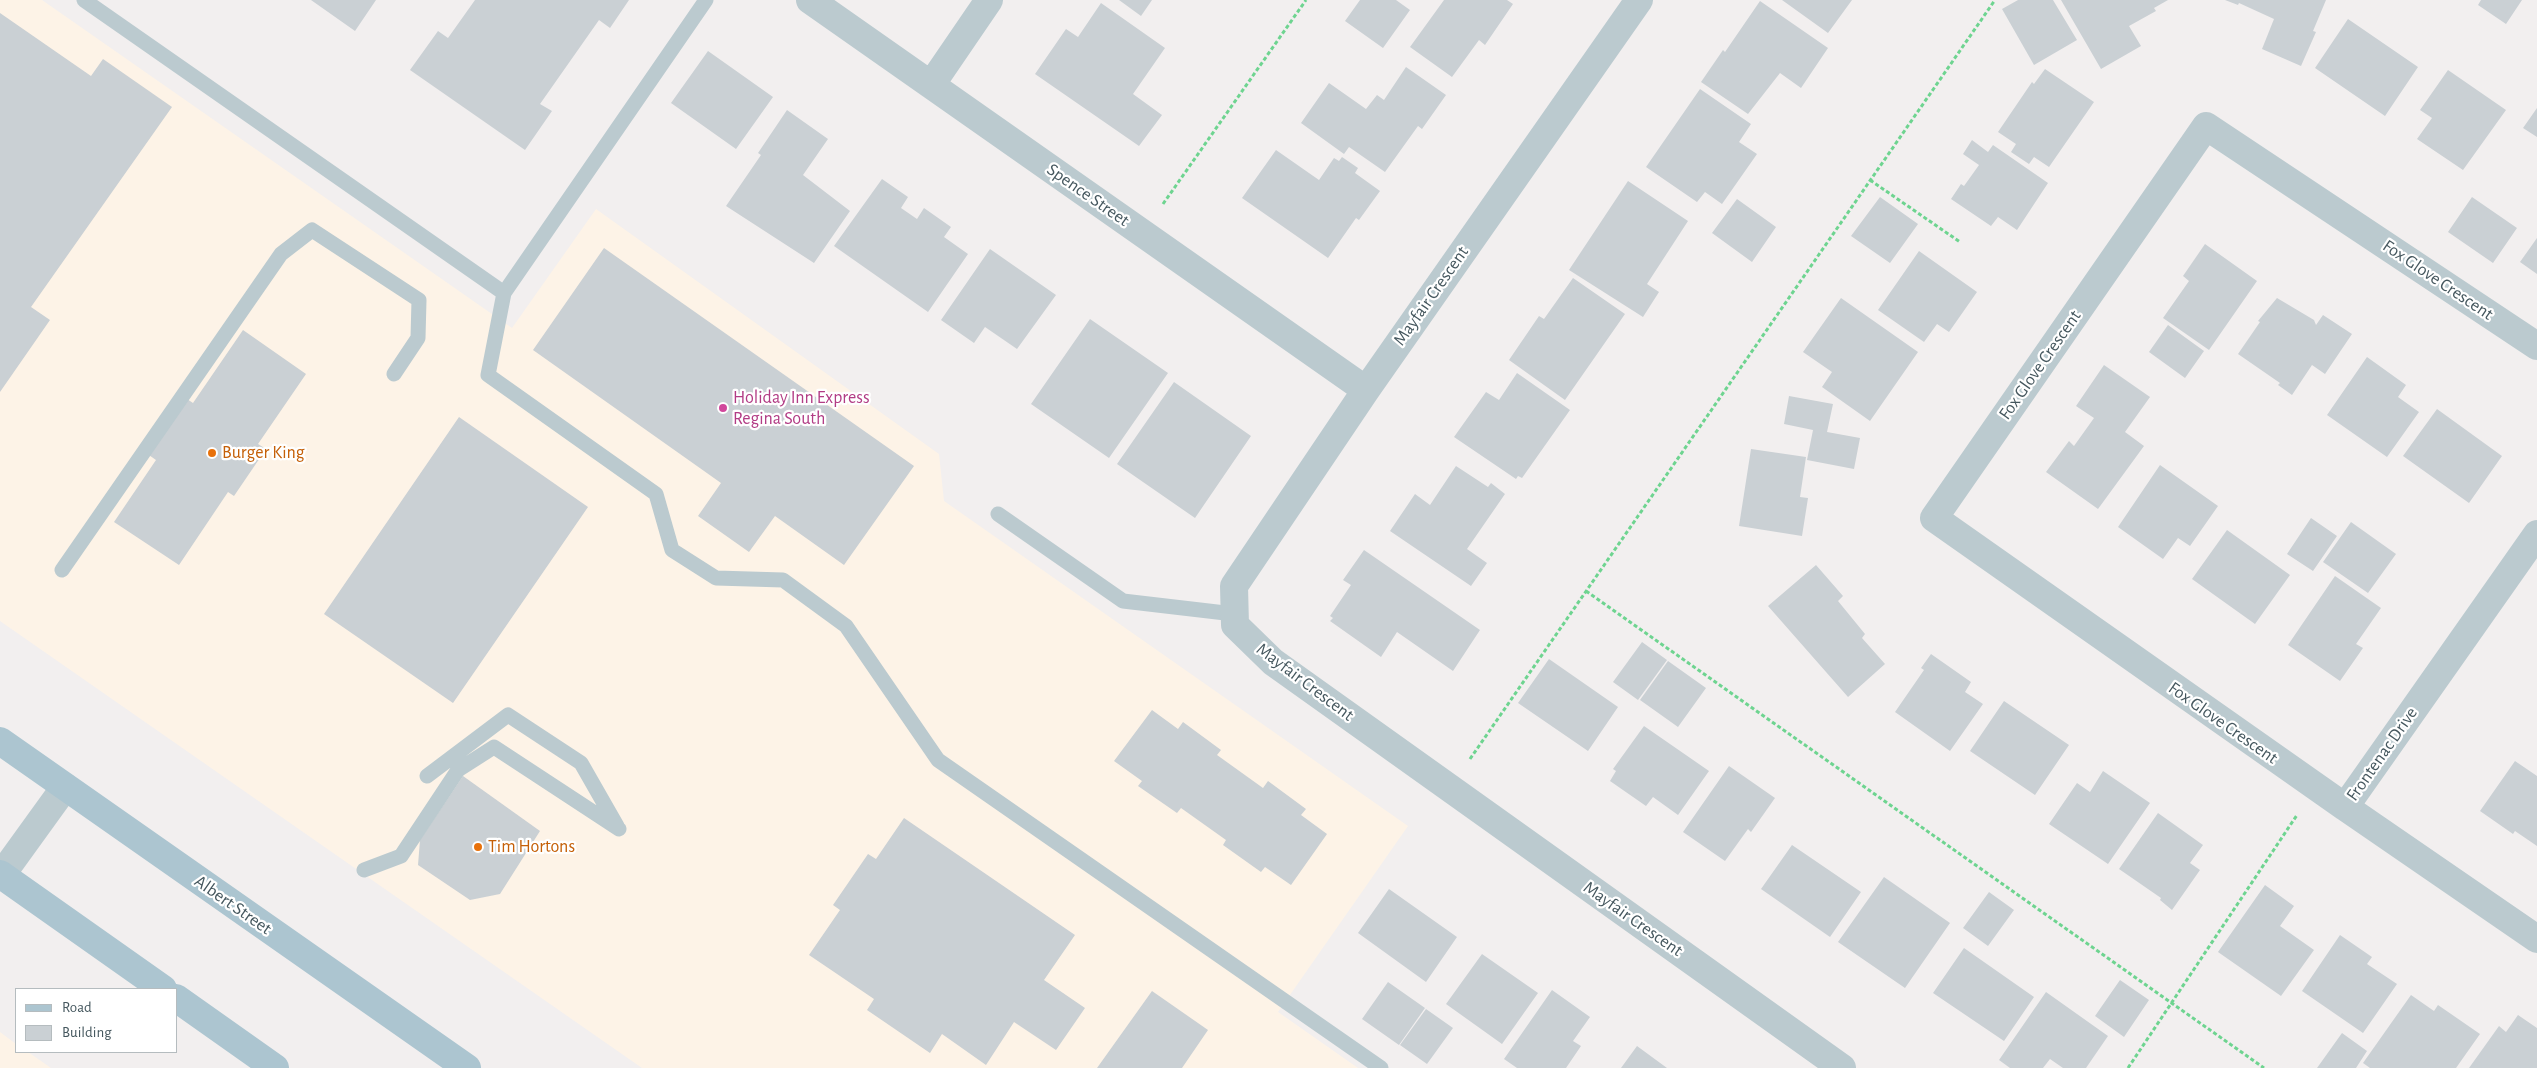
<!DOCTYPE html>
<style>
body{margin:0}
#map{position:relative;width:2537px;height:1068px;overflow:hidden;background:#f2efef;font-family:"Alegreya Sans",sans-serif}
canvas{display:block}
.legend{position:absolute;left:15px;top:988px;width:162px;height:65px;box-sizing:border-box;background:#fff;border:1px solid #b5bcbf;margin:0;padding:6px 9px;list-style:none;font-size:15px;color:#45575e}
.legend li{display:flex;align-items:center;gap:10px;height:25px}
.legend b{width:25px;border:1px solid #b5bcbf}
</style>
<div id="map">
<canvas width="2537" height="1068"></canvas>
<ul class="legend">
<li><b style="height:6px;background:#acc5d0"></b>Road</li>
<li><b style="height:14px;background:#cad0d4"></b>Building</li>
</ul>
</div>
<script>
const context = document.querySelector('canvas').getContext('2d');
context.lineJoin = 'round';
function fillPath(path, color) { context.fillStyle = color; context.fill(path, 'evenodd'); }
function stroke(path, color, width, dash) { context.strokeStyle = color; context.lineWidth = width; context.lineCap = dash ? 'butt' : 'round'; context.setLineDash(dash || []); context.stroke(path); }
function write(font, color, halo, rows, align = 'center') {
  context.font = font + ' "Alegreya Sans",sans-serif'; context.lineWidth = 4.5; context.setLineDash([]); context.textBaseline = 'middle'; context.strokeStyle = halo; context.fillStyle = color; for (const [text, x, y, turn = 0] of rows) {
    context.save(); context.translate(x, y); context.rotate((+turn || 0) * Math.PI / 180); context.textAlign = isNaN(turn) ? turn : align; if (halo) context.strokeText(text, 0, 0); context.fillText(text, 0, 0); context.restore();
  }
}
fillPath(new Path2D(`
 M0,0H42L512,328L596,209L939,454L944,501L1408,826L1278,1012L1358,1068H642L0,621Z
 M0,1032L16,1044V1052H28L51,1068H0Z`), '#fdf3e7');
fillPath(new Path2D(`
 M311,0H376L355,31Z
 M475,0H629L610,28L599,20L540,104L552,111L525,150L410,70L438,31L448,38Z
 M1119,0H1152L1141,16Z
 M1360,0H1396L1410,10L1383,48L1345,21Z
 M1444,0H1507L1513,4L1485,45L1479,40L1452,77L1410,47Z
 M1782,0H1852L1828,33Z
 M2018,0H2053L2077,40L2034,65L2002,9Z
 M2061,0H2168L2154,8L2156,11L2129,26L2141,46L2101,69Z
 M2225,0H2326L2313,31L2316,32L2301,66L2262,49L2274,19L2239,3L2238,5Z
 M2481,0H2522L2506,24L2478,5Z
 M1760,1L1828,48L1801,88L1780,73L1748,114L1701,82L1723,50L1725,52Z
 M1101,3L1165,48L1133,94L1162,115L1139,146L1035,74L1066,29L1078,37Z
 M0,13L91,76L103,59L172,107L31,307L50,320L0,392Z
 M2348,19L2418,67L2385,116L2315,68Z
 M708,51L773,97L736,149L671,103Z
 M1406,67L1446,95L1422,129L1418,126L1385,172L1349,147L1344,154L1301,123L1329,83L1366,109L1377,95L1384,100Z
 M2045,69L2094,102L2049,167L2034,157L2029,164L2011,152L2016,144L1998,132L2032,82L2034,84Z
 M2448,70L2506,110L2463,170L2417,139L2432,118L2420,110Z
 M1700,89L1751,124L1739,142L1757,154L1722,204L1705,192L1697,202L1646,167Z
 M2537,108V137L2523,128Z
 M787,110L828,139L803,175L850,211L814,263L726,206L761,155L758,153Z
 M1972,140L1988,152L1993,145L2048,183L2017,230L1998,217L1991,226L1951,199L1961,184L1964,186L1979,165L1963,154Z
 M1276,150L1319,180L1334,158L1339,161L1342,157L1358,168L1355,173L1380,191L1359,220L1356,218L1328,258L1242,198Z
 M882,179L908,197L901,208L917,219L924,208L951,227L944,237L968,254L928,312L834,246Z
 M1628,181L1688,221L1647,284L1659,292L1643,317L1569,270Z
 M1880,197L1918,224L1890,263L1851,236Z
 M2472,197L2517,228L2493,263L2448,232Z
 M1737,199L1776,227L1752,262L1712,233Z
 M2537,238V274L2520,262Z
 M2205,244L2257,281L2209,350L2163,318L2189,281L2183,276Z
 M604,248L914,466L844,565L775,516L749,552L698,516L721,483L533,350Z
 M990,249L1056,295L1017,349L985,327L974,343L941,320Z
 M1919,251L1977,292L1949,332L1937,324L1924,342L1878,310Z
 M1573,278L1625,314L1565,400L1509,360L1539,316L1544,319Z
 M1841,298L1918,352L1870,421L1822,387L1832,372L1803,352Z
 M2277,298L2314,320L2316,325L2323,315L2352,334L2325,374L2312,365L2292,395L2278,385L2280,383L2238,354L2260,322L2258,321Z
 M1090,319L1168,373L1109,458L1031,404Z
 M2168,325L2204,351L2185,378L2149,352Z
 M243,330L306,374L258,444L266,449L234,496L228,492L179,565L114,522L156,460L146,453L184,397L193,403Z
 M2367,357L2406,385L2398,397L2419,412L2387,457L2327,415Z
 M2104,365L2150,397L2125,432L2144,446L2098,509L2046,472L2069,441L2074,446L2094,418L2076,406Z
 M1517,373L1570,410L1522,478L1518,476L1516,479L1454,437L1486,392L1499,400Z
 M1174,382L1251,436L1195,518L1117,464Z
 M1789,396L1833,404L1827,432L1860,438L1854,469L1807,460L1813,430L1784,424Z
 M2437,409L2502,456L2469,503L2403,456Z
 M459,417L588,507L453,703L324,614Z
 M1751,449L1806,457L1800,497L1808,498L1802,536L1739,526Z
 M2160,465L2218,506L2190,546L2178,538L2163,559L2118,527Z
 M1456,466L1488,487L1491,483L1505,494L1467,549L1487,563L1471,586L1390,531L1415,494L1430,505Z
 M2311,518L2337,536L2313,571L2287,554Z
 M2351,522L2396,554L2368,593L2323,562Z
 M2227,530L2290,575L2255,624L2192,579Z
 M1364,550L1480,630L1453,671L1397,632L1381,657L1330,621L1333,618L1330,616L1351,585L1343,580Z
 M1816,565L1843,596L1838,601L1865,634L1862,638L1885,664L1848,697L1768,606Z
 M2335,576L2381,608L2356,644L2363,648L2340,681L2288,645Z
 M1642,642L1667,660L1638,700L1613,682Z
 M1931,654L1971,682L1965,692L1983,704L1950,751L1895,712L1924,670L1921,668Z
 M1549,659L1618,707L1588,751L1518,703Z
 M1668,661L1706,688L1678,727L1640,700Z
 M2004,701L2069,745L2035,795L1970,751Z
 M1152,710L1178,729L1183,722L1221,750L1217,755L1263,788L1268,781L1306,809L1301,815L1327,834L1291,885L1265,867L1261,872L1223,845L1226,840L1181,808L1177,813L1138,786L1142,781L1114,761Z
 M1644,726L1709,771L1678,815L1653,797L1646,806L1610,781L1616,771L1613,769Z
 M2515,761L2537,776V846L2515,831L2513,834L2480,811Z
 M1729,766L1775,798L1751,832L1748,829L1725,861L1683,832Z
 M2103,771L2150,803L2108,864L2049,824L2077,783L2090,792Z
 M463,776L540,831L500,894L470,900L418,865L420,840Z
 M2158,813L2203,845L2190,863L2200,870L2172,910L2160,900L2161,898L2119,869Z
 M904,818L1075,935L1044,980L1085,1008L1056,1050L1014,1022L986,1065L942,1034L930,1053L867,1010L874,999L809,955L840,910L833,905L868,854L876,859Z
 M1792,845L1861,892L1830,937L1761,889Z
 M1884,877L1950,923L1905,988L1838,942Z
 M2265,885L2294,906L2280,926L2314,950L2281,996L2218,952Z
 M1389,889L1457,937L1426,982L1358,933Z
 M1989,892L2014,910L1988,946L1963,928Z
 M2340,935L2372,957L2367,964L2397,984L2363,1033L2302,991Z
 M1964,948L2034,997L2004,1041L1933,993Z
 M1482,954L1538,993L1502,1044L1446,1004Z
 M2120,980L2149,1000L2124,1037L2095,1016Z
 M1388,982L1425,1008L1399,1045L1362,1019Z
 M1552,990L1590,1017L1573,1041L1581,1046L1566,1068H1517L1504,1059Z
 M1152,991L1208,1030L1182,1068H1097Z
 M2046,992L2108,1036L2086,1068H2063L2050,1059L2043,1068H2010L1999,1060Z
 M2411,995L2434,1011L2438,1005L2480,1034L2456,1068H2370L2363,1063Z
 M1426,1009L1453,1028L1427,1064L1400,1045Z
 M2518,1015L2537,1028V1068H2469L2499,1026L2506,1032Z
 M2342,1033L2367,1051L2356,1068H2317Z
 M1637,1046L1667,1068H1621Z`), '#cad0d4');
stroke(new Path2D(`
 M1870,180L1960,242
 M1163,204L1306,0
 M1586,591L2264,1068
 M1470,759L1995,0
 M2128,1068L2297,815`), '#6ed490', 3, [4, 2.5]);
stroke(new Path2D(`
 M84,0L504,293L706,0
 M504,293L488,375L656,494L672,550L716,578L783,580L846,626L938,760L1381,1068
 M998,514L1123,601L1234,614
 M62,570L281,254L312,230L419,300L418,338L394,374
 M427,776L508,715L581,763L617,826
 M364,870L401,856L458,770L494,747L619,829`), '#bbcacf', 15);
stroke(new Path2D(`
 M810,0L1366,390
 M1639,0L1366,390L1234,586L1235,625L1273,662L1842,1068
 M931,85L989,0
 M2537,534L2345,807L2537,939
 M2345,807L1934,518L2206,126L2537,346
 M0,877L65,787`), '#bbcacf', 28);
stroke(new Path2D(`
 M0,741L467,1068
 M0,874L163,989
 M176,998L275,1068`), '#acc5d0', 28);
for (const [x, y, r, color] of [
 [723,408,5,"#d1479c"],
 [212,453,5,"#e8710a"],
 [478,847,5,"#e8710a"]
]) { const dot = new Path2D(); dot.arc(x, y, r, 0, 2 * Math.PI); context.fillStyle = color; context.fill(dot); stroke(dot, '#fff', 2); }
write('18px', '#45575e', '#fff', [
 ["Spence Street",1088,195,35],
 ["Fox Glove Crescent",2438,280,34],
 ["Mayfair Crescent",1431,296,-55],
 ["Fox Glove Crescent",2040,365,-55],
 ["Mayfair Crescent",1305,682,37],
 ["Fox Glove Crescent",2223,723,35],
 ["Frontenac Drive",2382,754,-55],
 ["Albert Street",233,905,35],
 ["Mayfair Crescent",1633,919,35]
]);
write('18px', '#b23c85', '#fff', [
 ["Holiday Inn Express",733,398],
 ["Regina South",733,419]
], 'left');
write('18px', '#c56008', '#fff', [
 ["Burger King",222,453],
 ["Tim Hortons",488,847]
], 'left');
</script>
